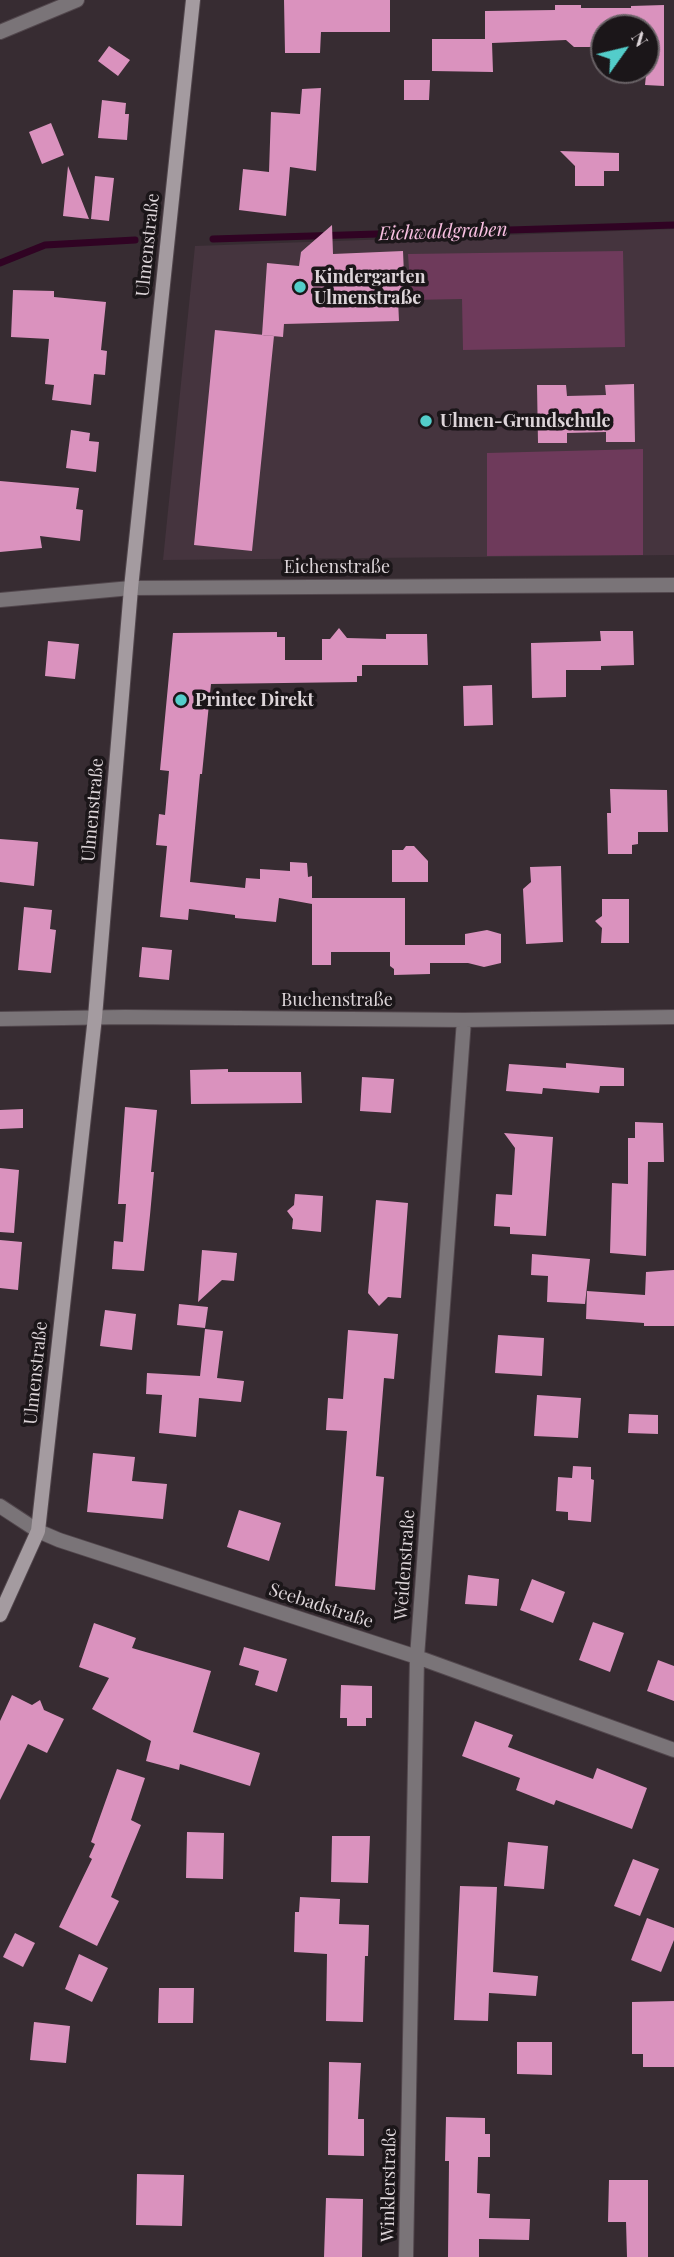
<!DOCTYPE html>
<meta charset="utf-8">
<style>
body{margin:0}
#map{position:relative;width:674px;height:2257px;overflow:hidden;background:#372c32;font-family:"Playfair Display",serif}
canvas{display:block}
.north{position:absolute;left:590px;top:14px;width:70px;height:70px;box-sizing:border-box;background:#1b1619;border:2px solid #696266;border-radius:50%;rotate:56deg;font-size:19px;font-weight:700;line-height:28px;text-align:center;color:#ddd5d9}
.north::after{content:'';display:block;margin:auto;width:24px;height:32px;background:#53cdca;clip-path:polygon(50% 0,100% 100%,50% 72%,0 100%)}
</style>
<div id="map">
<canvas width="674" height="2257"></canvas>
<div class="north">N</div>
</div>
<script>
const context = document.querySelector('canvas').getContext('2d');
context.lineJoin = 'round';
function fillPath(path, color) { context.fillStyle = color; context.fill(path, 'evenodd'); }
function stroke(path, color, width, dash) { context.strokeStyle = color; context.lineWidth = width; context.lineCap = dash ? 'butt' : 'round'; context.setLineDash(dash || []); context.stroke(path); }
function write(font, color, halo, rows, align = 'center') {
  context.font = font + ' "Playfair Display",serif'; context.lineWidth = 7; context.setLineDash([]); context.textBaseline = 'middle'; context.strokeStyle = halo; context.fillStyle = color; for (const [text, x, y, turn = 0] of rows) {
    context.save(); context.translate(x, y); context.rotate((+turn || 0) * Math.PI / 180); context.textAlign = isNaN(turn) ? turn : align; if (halo) context.strokeText(text, 0, 0); context.fillText(text, 0, 0); context.restore();
  }
}
fillPath(new Path2D(`
 M674,229V555L163,560L195,246Z`), '#45343e');
fillPath(new Path2D(`
 M623,251L625,347L463,350L462,299L411,300L408,254Z
 M643,449V555L487,556V453Z`), '#6e3a5b');
stroke(new Path2D(`
 M213,239L674,225
 M0,263L45,245L135,240`), '#300323', 7);
fillPath(new Path2D(`
 M284,0H390V32H321L320,53H285Z
 M555,5H581V8H631V6L664,5V86L645,85L649,45H646V28H604V44H595L592,47H574L566,40L492,43L493,72L432,71V39H485V11L555,10Z
 M109,46L130,60L118,76L98,61Z
 M404,80H430L429,100H404Z
 M321,88L316,171L290,167L286,216L239,210L243,169L269,172L271,112L300,114L302,89Z
 M102,100L126,103L125,114H129L127,140L98,138Z
 M51,123L64,155L42,164L29,132Z
 M560,151L619,153V171H604V186H575V166Z
 M68,166L89,219L63,216Z
 M95,176L114,178L109,221L91,219Z
 M332,225L333,254L403,251L405,299H398L399,321L284,324L283,337L262,335L267,263L299,266L301,252Z
 M13,290L54,291V297L106,302L101,350L107,351L105,375L94,374L91,405L52,400L54,385L45,384L49,339L11,337Z
 M215,330L274,336L252,551L194,545Z
 M634,384L635,442H606V432L567,433V443H538L537,385H566L567,396L606,395L605,385Z
 M71,430L90,433L89,441L99,442L96,472L66,468Z
 M0,481L79,488L76,509L83,510L80,541L40,536L42,548L0,552Z
 M339,628L347,638L386,639V634H427L428,665H362V676H357V682L211,684L202,774H200L190,882L245,888L246,878L260,879V869L290,871V862L307,863L308,877L312,876V904L279,898L276,922L235,918V915L189,909L188,920L160,917L167,846L156,845L159,814L165,815L169,771L160,770L173,633L277,632V637H285V660H322V639H330Z
 M600,631H633L634,665L601,666V670H566V697L532,698L531,643L601,641Z
 M48,641L79,644L75,679L45,676Z
 M492,685L493,725L464,726L463,686Z
 M610,789L667,790L668,832H638V844L632,845V854H608L607,813H611Z
 M0,839L38,842L34,886L0,882Z
 M406,846H414L428,861V882H392V850H403Z
 M561,866L563,942L526,944L523,889L531,882L530,867Z
 M312,898H405V945H465V934L487,930L501,934V963L484,967L468,963H430V974L394,975V969L390,966V952H331V965H312Z
 M602,899H629V943H601L602,928L595,921L602,916Z
 M24,907L52,910L50,929L56,930L51,973L18,970Z
 M142,947L172,950L169,980L139,977Z
 M566,1063L624,1068V1086H600L599,1093L543,1088L542,1094L506,1091L509,1064L566,1068Z
 M228,1069V1072H301L302,1103L191,1104L190,1070Z
 M362,1077L394,1079L391,1113L360,1111Z
 M125,1107L157,1110L151,1172H154L150,1215L144,1271L112,1269L114,1241L123,1242L126,1204H118Z
 M23,1109V1128L0,1129V1110Z
 M635,1122L663,1123L664,1162H648L646,1256L610,1253L612,1183L628,1184V1138H635Z
 M504,1133L553,1137L546,1236L510,1234V1227L494,1226L496,1194L512,1195L515,1148Z
 M0,1168L19,1170L14,1233L0,1232Z
 M295,1194L323,1196L321,1232L292,1229L293,1219L287,1211L294,1205Z
 M376,1200L408,1203L401,1298L388,1297L379,1306L368,1293Z
 M0,1240L22,1242L18,1290L0,1288Z
 M202,1250L237,1253L234,1281L222,1280L198,1302Z
 M532,1254L590,1259L585,1304L547,1302L548,1276L531,1275Z
 M674,1270V1326H644V1323L586,1319L587,1291L645,1295L646,1272Z
 M179,1304L208,1307L205,1328L177,1325Z
 M105,1310L136,1314L132,1350L100,1346Z
 M205,1329L223,1331L217,1378L244,1381L241,1402L199,1398L196,1437L159,1433L162,1395L146,1394L147,1373L200,1376Z
 M348,1330L398,1334L394,1379L384,1378L376,1476L384,1477L375,1590L335,1586L347,1431L326,1430L328,1398L343,1399Z
 M498,1335L544,1338L542,1376L495,1373Z
 M537,1395L581,1398L578,1438L534,1436Z
 M629,1414L658,1415V1434L628,1433Z
 M93,1453L135,1457L132,1481L167,1484L163,1519L87,1512Z
 M573,1466L591,1467V1479L594,1480L591,1522L568,1520V1512L556,1511L558,1477L572,1478Z
 M239,1510L281,1523L269,1561L227,1547Z
 M468,1575L499,1579L497,1606L465,1604Z
 M532,1579L565,1592L553,1623L520,1610Z
 M593,1622L624,1633L610,1672L579,1660Z
 M94,1623L136,1638L132,1648L211,1671L193,1732L260,1753L250,1786L180,1764L179,1770L146,1761L151,1741L92,1709L109,1678L79,1667Z
 M244,1647L287,1659L277,1692L255,1685L259,1671L239,1665Z
 M658,1660L674,1666V1701L647,1691Z
 M341,1685L372,1686V1718H366V1726H347V1718H340Z
 M12,1695L32,1705L40,1700L44,1710L64,1719L47,1753L28,1744L0,1800V1721Z
 M475,1721L513,1735L508,1747L593,1779L597,1768L647,1788L632,1829L556,1800L554,1805L516,1790L520,1778L462,1756Z
 M117,1769L145,1778L131,1820L141,1825L111,1897L119,1901L97,1946L59,1927L92,1859L89,1857L95,1844L91,1842Z
 M187,1832L224,1833L223,1879L186,1878Z
 M332,1836H370L368,1883L331,1882Z
 M508,1842L548,1846L544,1889L504,1886Z
 M633,1859L659,1869L640,1916L614,1906Z
 M460,1886L497,1887L493,1972L538,1976L536,1996L489,1993L488,2021L454,2020Z
 M300,1897L340,1899L339,1924L369,1925L368,1956H365L363,2022L326,2021L327,1954L294,1952L295,1912H299Z
 M647,1918L674,1928V1940L661,1972L631,1960Z
 M15,1933L35,1943L23,1967L3,1957Z
 M79,1954L108,1968L92,2002L65,1989Z
 M159,1988H194L193,2023H158Z
 M674,2001V2067H643V2054H632V2002Z
 M34,2022L70,2026L66,2063L30,2060Z
 M517,2042H552V2075L517,2074Z
 M329,2062L361,2063L358,2119H364V2156L328,2155Z
 M446,2117L485,2118V2134H490V2157H478L477,2193L490,2194L489,2218L530,2219L529,2240L479,2239V2257H448L449,2161H445Z
 M137,2174L184,2175L182,2226L136,2225Z
 M609,2180H648V2257H627L626,2222H608Z
 M326,2198L363,2199L362,2257H324Z`), '#da92be');
const street = new Path2D(`
 M0,32L77,0
 M0,600L131,588L674,585
 M0,1019L125,1017L464,1020L674,1017
 M0,1506L38,1531L59,1540L417,1657L674,1750
 M406,2257L417,1657L464,1020`);
const secondary = new Path2D(`
 M0,1615L38,1531L41,1504L95,1017L131,588L193,0`);
stroke(street, '#52474d', 16);
stroke(secondary, '#52474d', 16);
stroke(street, '#7a7478', 14);
stroke(secondary, '#a49ba0', 14);
for (const [x, y, r, color] of [
 [300,287,7,"#53cdca"],
 [426,421,7,"#53cdca"],
 [181,700,7,"#53cdca"]
]) { const dot = new Path2D(); dot.arc(x, y, r, 0, 2 * Math.PI); context.fillStyle = color; context.fill(dot); stroke(dot, '#1b1619', 2.5); }
write('18px', '#ddd5d9', '#1b1619', [
 ["Ulmenstraße",148,245,-84],
 ["Eichenstraße",337,567],
 ["Ulmenstraße",93,810,-85],
 ["Buchenstraße",337,1000],
 ["Ulmenstraße",36,1373,-84],
 ["Weidenstraße",405,1565,-86],
 ["Seebadstraße",321,1606,18],
 ["Winklerstraße",389,2185,-89]
]);
write('bold 18px', '#ddd5d9', '#1b1619', [
 ["Kindergarten",314,277],
 ["Ulmenstraße",314,298],
 ["Ulmen-Grundschule",440,421],
 ["Printec Direkt",195,700]
], 'left');
write('italic 19px', '#fac0e2', '#1b1619', [
 ["Eichwaldgraben",443,232,-2]
]);
</script>
